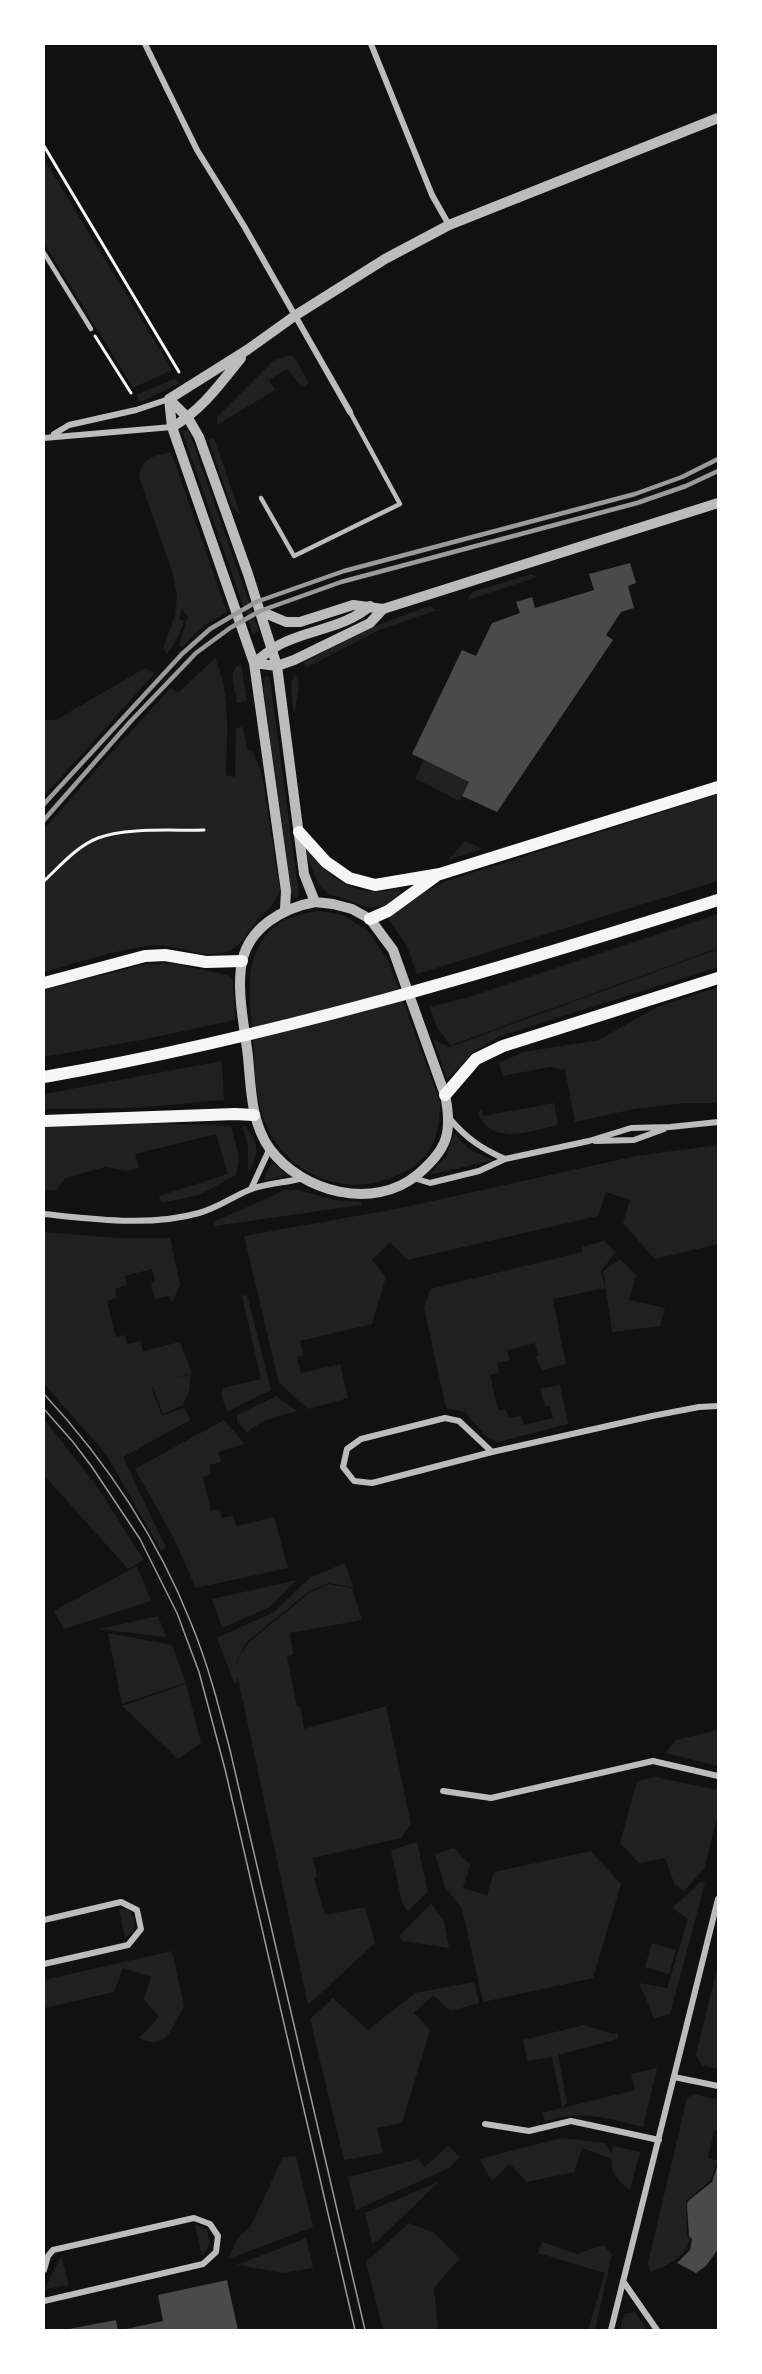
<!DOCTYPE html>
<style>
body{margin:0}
#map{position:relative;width:762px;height:2374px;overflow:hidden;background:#111;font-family:"Exo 2",sans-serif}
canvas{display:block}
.frame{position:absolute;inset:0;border:45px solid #fff;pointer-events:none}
</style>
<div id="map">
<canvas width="762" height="2374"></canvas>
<div class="frame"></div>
</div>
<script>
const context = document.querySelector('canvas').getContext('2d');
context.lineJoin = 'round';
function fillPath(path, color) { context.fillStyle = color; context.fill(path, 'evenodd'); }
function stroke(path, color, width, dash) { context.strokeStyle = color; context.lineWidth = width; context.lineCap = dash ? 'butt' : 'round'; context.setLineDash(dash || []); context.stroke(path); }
fillPath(new Path2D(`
 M44,159L172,370L133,388L44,243Z
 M290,355L294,357L309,383L302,387L287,369L269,380L275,390L217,425V417L273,361Z
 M175,379L180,383L139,403L137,394Z
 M187,430L190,434L259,631L253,634L182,431Z
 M214,438L241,516L231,505L208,439Z
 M171,452L227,612L204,626L182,647L179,645L188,616L182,610L179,619L184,621C180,634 176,643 167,654L163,648L175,616L177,595L173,574L139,477C143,456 152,457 171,452Z
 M531,574L537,577L468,600L472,592Z
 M429,606L437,610L379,630L306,668L303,662L378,625Z
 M215,658C231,696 227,734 226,775L235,777L236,728L243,727L247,750H252L262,775L280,890C273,909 268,908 256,922C249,929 246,938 239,944C212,969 179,940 147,946C112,951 77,963 44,972V829L109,755L171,688L178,693Z
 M241,664L247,701L237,703C236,690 226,670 241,664Z
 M145,668L155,673L44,796V720H56Z
 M295,674L299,683L295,711H293L291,683Z
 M265,676H268L270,679L299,895L296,898L292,896L263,686Z
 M424,760L469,782L459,801L415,778Z
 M718,794V881L417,974L407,946L388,918C408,902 426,889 450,880Z
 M465,841L482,849L448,860Z
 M307,849C332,881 356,898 398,889L401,893L385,905L371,908L329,894L319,885L304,851Z
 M320,911L343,915L368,931L388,960L440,1102C440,1137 432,1160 398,1175C344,1200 287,1175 264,1120C254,1094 255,1062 253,1035C250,1000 243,962 267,934C281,918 300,914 320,911Z
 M718,914V948L451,1045L437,1028L430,1007L469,997Z
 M718,949V967L500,1036L473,1052L447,1080L433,1039L449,1047Z
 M171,963L227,975L233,980L235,1020L141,1040L44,1057V990L146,964Z
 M718,987V1103H685L634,1109L575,1122L565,1070L550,1067L503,1076L499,1063L523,1052L599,1040L657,1007Z
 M222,1061L224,1100L135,1108L44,1109V1094Z
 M554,1103L558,1125C530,1131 491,1147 478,1112L482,1110L483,1116Z
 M153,1123L231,1126L239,1156L236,1175L199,1195L161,1203L159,1196L228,1174L216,1134L135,1154L139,1168L126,1171L105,1167L65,1178L56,1190H44V1125Z
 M242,1124C259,1139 261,1153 248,1172V1146Z
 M454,1133L469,1149L493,1160L429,1175L446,1156Z
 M718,1145V1244L655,1259L623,1223L630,1200L606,1192L598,1216L407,1260L390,1242L372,1260L386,1277L372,1324L300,1341L303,1355L297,1357L301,1373L340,1364L348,1398L308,1409L279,1383L244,1236L401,1208L636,1156Z
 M272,1162L287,1175L263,1181Z
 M285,1190H298L335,1200L361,1202V1205L215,1226L214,1222Z
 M44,1232L120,1238H170L180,1284L172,1303L169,1296L155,1299L151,1284L155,1282L152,1269L125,1276L127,1285L115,1289L117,1298L107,1301L116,1337L125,1335L127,1344L140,1341L143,1351L180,1342L192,1373L159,1382L191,1374L189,1391L183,1405L163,1414L152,1385H151L162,1416L184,1408L190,1420L123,1457L166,1548L161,1550L106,1454L44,1384Z
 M604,1241L616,1252L601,1271L605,1288L553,1299L566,1364L542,1370L536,1357L538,1355L535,1343L507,1350L510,1360L497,1363L499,1372L490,1375L498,1410L506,1409L509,1418L521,1416L524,1425L553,1418L550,1406H545L540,1389L560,1385L568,1424L498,1442L486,1436L465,1412L446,1408L424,1308L430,1289L582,1252V1247Z
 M620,1259L636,1275L629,1300L665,1308L660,1326L612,1332L603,1271Z
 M247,1295L271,1390L227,1412L221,1394L223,1388L261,1379L242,1296Z
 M276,1396L297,1411L263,1421L247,1432L237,1422V1415Z
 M44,1419L96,1485L144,1560L128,1569L44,1475Z
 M224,1420L245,1444L219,1452L221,1462L209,1465L211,1474L203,1477L211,1511L219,1509L222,1518L233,1516L237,1526L274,1517L288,1568L196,1588L173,1537L135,1469Z
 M345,1563L353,1587L328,1583L307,1593L247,1642L237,1660V1670L238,1659L249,1642L309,1593L329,1584L352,1588L362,1620L290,1633L293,1654L287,1657L297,1706L301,1708L304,1729L386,1706L411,1824L401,1838L313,1858L317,1876L314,1878L325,1915L365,1907L375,1943L308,2005L238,1678L235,1685L217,1638L274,1612L311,1577Z
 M137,1566L151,1601L64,1629L54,1611Z
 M297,1580L268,1608L222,1628L212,1599Z
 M158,1616L166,1637L99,1629Z
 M108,1633L172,1645L186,1683L122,1704Z
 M186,1684L201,1743L178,1759L122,1706Z
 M718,1730V1766L665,1753L676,1740Z
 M655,1777L718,1790V1814L705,1867L684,1891L674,1883L665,1858L639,1863L620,1843L637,1781Z
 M417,1842L428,1892L408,1911L402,1903L391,1850Z
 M454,1848L470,1865L463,1888L487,1895L494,1872L591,1851L621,1884L593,1978L483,2002L462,1909L445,1887L435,1854Z
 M702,1881L705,1883L670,2014L654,2018L639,1983L667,1988L688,1919L672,1908Z
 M431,1904L444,1920L449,1948L402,1941L399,1936Z
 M119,1909L129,1910L135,1920L134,1931L125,1938Z
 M652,1943L676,1950L669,1974L645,1967Z
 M172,1951L184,2006C172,2027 167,2052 139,2038L159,2017L144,1999L151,1977L123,1968L114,1992L44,2008V1980Z
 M718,1964V2069L702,2065L696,2055Z
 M474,1982L479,2003L450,2011L433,1995L414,2013L430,2030L402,2123L377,2128L383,2153L344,2160L310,2019L333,1998L368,2030L415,1993Z
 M584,2025L613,2034L618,2033V2039L558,2055L567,2103L562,2107L552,2057L527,2061L523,2040Z
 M657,2068L643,2127C603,2117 586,2110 545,2121L542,2113L635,2090L631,2074Z
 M694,2094L718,2100V2131L714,2130L708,2158L718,2161L710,2181L686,2201L687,2236L690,2239C686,2258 667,2265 651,2272L648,2263L687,2098Z
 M562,2138L605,2143L612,2154L613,2146L640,2152L630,2190C618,2181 611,2174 612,2159L582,2148L574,2172L527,2182L510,2164L492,2181L479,2159Z
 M448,2146L460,2157L449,2168L356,2210L348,2177L418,2159L425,2167Z
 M296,2156L313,2227L228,2259L238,2238L251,2226L283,2157Z
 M440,2181L377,2241L372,2243L365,2213Z
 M409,2223L434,2233L460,2258L434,2288L438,2330H383L366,2262Z
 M195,2225L206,2229C211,2240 211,2247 202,2256Z
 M306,2238L313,2268L283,2273L237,2265Z
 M542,2242L577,2254L603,2245L612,2254L595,2330H588L605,2273L538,2253Z
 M61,2256L69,2285L45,2289Z
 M635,2312L647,2330H620L624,2314Z`), '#202020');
fillPath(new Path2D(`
 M630,563L636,583L628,586L634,608L621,612L606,635L613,640L497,812L462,796L469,782L412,754L462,650L476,656L492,623L520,613L516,602L532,597L535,608L594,590L589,574Z
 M718,2164V2249L706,2266L696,2273L677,2263L690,2250L692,2239L689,2236L687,2205L688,2201L712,2182Z
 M227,2280L238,2330H121L163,2321L158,2295Z
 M116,2320L118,2330H69V2329Z`), '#4a4a4a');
stroke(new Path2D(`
 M44,146L179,372
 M95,336L131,393
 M44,881C60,866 77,846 98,838C127,827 172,831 204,830`), '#f5f5f5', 3);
stroke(new Path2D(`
 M44,253L91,329
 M261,498L294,556L400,504L350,412`), '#bcbcbc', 4.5);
stroke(new Path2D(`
 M145,44L197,150L244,226L350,412
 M371,44L432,195L449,225
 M54,434L69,425L136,410L169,399
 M44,438L172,427
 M450,1119C466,1138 482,1149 505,1159
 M595,1141L634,1140L664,1129
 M414,1178L430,1183L479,1171L505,1159L589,1141L631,1128L670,1127L718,1122
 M251,1189L270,1148
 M44,1214C93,1219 150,1227 199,1213C218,1208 232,1197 249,1190C265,1183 286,1183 303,1178
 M492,1452L459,1421L445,1418L361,1439L347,1449L343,1467L354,1481L372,1483L492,1452L652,1416L699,1407L718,1406
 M443,1791L491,1798L653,1761L718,1776
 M44,1920L121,1902L137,1910L141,1929L128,1945L44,1964
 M674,2077L718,2086
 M485,2124L529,2131L571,2121L659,2140
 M44,2270L48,2256L53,2250L194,2218L210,2224L218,2236L216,2252L203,2264L44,2301
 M623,2281L657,2330
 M611,2330L718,1899`), '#bcbcbc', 6);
stroke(new Path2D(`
 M169,399L247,350L296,315L385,259L449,225L718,118
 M169,399L188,418L199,437L248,574L277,666L304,874L315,902
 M169,399L172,427L254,663L286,891L285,909
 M172,427C201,411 220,384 241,358
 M260,611L286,622H300L353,605L383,609L718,503
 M254,663L277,666L294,660L370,623L383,609
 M254,663C264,655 273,647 285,642C313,629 346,627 370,606
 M315,902L333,904L352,909L370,919L393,950L445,1095C453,1133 447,1150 417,1175C373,1211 302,1192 270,1149C251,1123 251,1088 248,1057C245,1029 236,990 242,962C249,927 283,908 315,902Z`), '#bcbcbc', 10);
stroke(new Path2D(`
 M299,832L326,862L349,878L375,885L440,874L718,787
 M370,919L388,911L436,876
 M44,983L145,956L165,955L206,962L242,961
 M44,1077C274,1037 496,970 718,900
 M445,1095L476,1059L503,1046L718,978
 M44,1121L235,1114L254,1115`), '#f5f5f5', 12);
stroke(new Path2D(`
 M44,1394C106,1461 157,1537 191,1623C208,1664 219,1707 230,1750L365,2330
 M44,1409L73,1442L92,1467L140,1539L177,1613L199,1672L225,1769L355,2330`), '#9a9a9a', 1.5);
stroke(new Path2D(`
 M44,804L182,654L210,629L256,602L344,571L635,494L682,477L718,459
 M44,820L130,722L196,653L230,628L260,611L341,582L637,503L686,486L718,471`), '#9a9a9a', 4.5);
</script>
